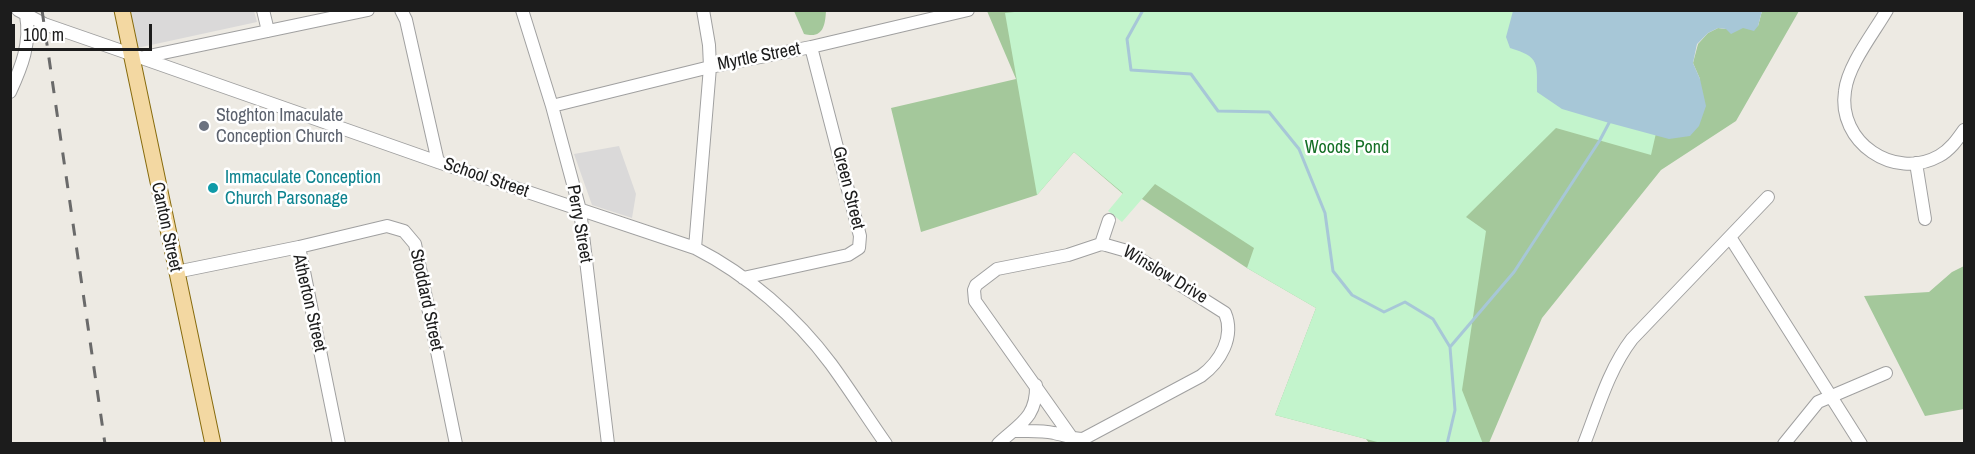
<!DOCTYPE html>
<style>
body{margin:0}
#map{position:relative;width:1975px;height:454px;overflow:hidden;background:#edeae3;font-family:"Archivo Narrow",sans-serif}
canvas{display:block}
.frame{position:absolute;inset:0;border:12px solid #1c1c1c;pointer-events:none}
.scale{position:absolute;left:12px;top:24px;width:140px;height:27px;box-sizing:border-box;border:3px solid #1c1c1c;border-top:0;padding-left:8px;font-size:18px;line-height:21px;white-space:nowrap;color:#1c1c1c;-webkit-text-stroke:4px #fff;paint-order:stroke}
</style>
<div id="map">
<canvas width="1975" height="454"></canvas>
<div class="frame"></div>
<div class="scale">100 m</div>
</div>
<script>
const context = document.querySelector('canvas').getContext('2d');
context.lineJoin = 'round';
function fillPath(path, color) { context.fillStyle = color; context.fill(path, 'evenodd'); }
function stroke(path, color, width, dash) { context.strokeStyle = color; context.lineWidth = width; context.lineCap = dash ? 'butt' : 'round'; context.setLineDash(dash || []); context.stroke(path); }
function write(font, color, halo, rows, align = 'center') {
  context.font = font + ' "Archivo Narrow",sans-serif'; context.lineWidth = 5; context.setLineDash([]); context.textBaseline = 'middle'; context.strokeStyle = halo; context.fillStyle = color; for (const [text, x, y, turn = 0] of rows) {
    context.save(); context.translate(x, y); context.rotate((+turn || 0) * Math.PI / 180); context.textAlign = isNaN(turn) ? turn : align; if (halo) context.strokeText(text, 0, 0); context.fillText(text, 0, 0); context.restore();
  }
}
fillPath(new Path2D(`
 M130,11H254L257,22L137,48Z
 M619,146L636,194L632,218L592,205L574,154Z`), '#dad9d9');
fillPath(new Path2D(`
 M1513,10L1700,79L1693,63L1698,44L1708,33L1718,28L1726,29L1758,26L1762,11H1799L1736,121L1661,170L1542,318L1489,443H1369L1366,439L1275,415L1316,308L1247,268L1142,199L1123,194L1074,152L1037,195L921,232L891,108L1016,79L987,11Z
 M794,11H826C825,26 823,39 804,34Z
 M1964,266V409L1925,416L1864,296L1929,292L1952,272Z`), '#a4c89b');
fillPath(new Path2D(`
 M1033,10L1684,11L1651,155L1556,128L1466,217L1486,231L1462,390L1483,444L1381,443L1275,415L1316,308L1247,268L1254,248L1155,184L1122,222L1108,211L1123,193L1074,152L1037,195L1005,13Z`), '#c3f4cc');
fillPath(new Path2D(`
 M1513,11V10L1762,11L1758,26L1754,31L1743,28L1731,34L1726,29L1718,28L1708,33L1697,44L1693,63L1700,79L1706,106L1699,126L1690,136L1669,139L1606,122L1562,109L1537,92C1537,63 1540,57 1510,48L1506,37Z`), '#a7c7d7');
stroke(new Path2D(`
 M1143,10L1127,39L1131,70L1191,74L1218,111L1269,112L1299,149L1325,213L1333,271L1352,295L1384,312L1405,302L1433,319L1450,347
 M1447,444L1455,410L1450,347L1514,272L1600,140L1610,121`), '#a7c7d7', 3);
const minor = new Path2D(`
 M18,10L44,24L119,50L438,162L695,248C748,275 796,317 831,364C850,390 867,417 886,444
 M263,10L268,31
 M401,10L406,20L438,162
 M522,10L552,106L580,210L608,444
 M1887,10C1873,34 1848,65 1845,91C1837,142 1894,181 1939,156C1950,150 1957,140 1964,130
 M144,57L368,10
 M10,92C22,66 31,43 26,15
 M552,106L710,67L811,47L968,10
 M1916,163L1925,219
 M1730,237L1861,444
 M1101,244L1109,220
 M299,247L387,226L404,231L415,244L456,444
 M695,248L710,67L709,45L703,10
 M176,272L299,247L339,444
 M743,278L848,255L859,248L860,236L811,47
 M1015,431C1029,431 1041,430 1054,433C1064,435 1073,439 1083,439L1201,376C1220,362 1235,337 1225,313L1127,251L1106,245L1101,244L1068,255L997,269L976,285L974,290L975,301L1072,438
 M998,444C1019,424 1037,418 1036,385
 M1584,444C1598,408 1609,369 1632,339L1768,197
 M1784,444L1818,402L1886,373`);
const major = new Path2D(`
 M122,10L213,444`);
stroke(minor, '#a0a0a0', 14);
stroke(major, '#876b0d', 17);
stroke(minor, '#fff', 12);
stroke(major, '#f3d8a2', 15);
stroke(new Path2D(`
 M42,10L105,444`), '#6a6a6a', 3, [12, 12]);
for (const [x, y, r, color] of [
 [204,126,6,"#6b7280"],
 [213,188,6,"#0f9aa8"]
]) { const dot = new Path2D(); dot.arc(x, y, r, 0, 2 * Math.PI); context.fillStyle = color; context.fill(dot); stroke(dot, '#fff', 2); }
write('18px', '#1c1c1c', '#fff', [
 ["Myrtle Street",759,57,-11],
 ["School Street",486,178,19],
 ["Green Street",848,188,76],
 ["Perry Street",579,224,80],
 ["Canton Street",166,227,78],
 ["Winslow Drive",1165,275,31],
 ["Stoddard Street",426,300,78],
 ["Atherton Street",309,303,77]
]);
write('18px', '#5b616d', '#fff', [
 ["Stoghton Imaculate",216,116],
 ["Conception Church",216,137]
], 'left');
write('18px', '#156f26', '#fff', [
 ["Woods Pond",1347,148]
]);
write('18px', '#0d838f', '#fff', [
 ["Immaculate Conception",225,178],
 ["Church Parsonage",225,199]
], 'left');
</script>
